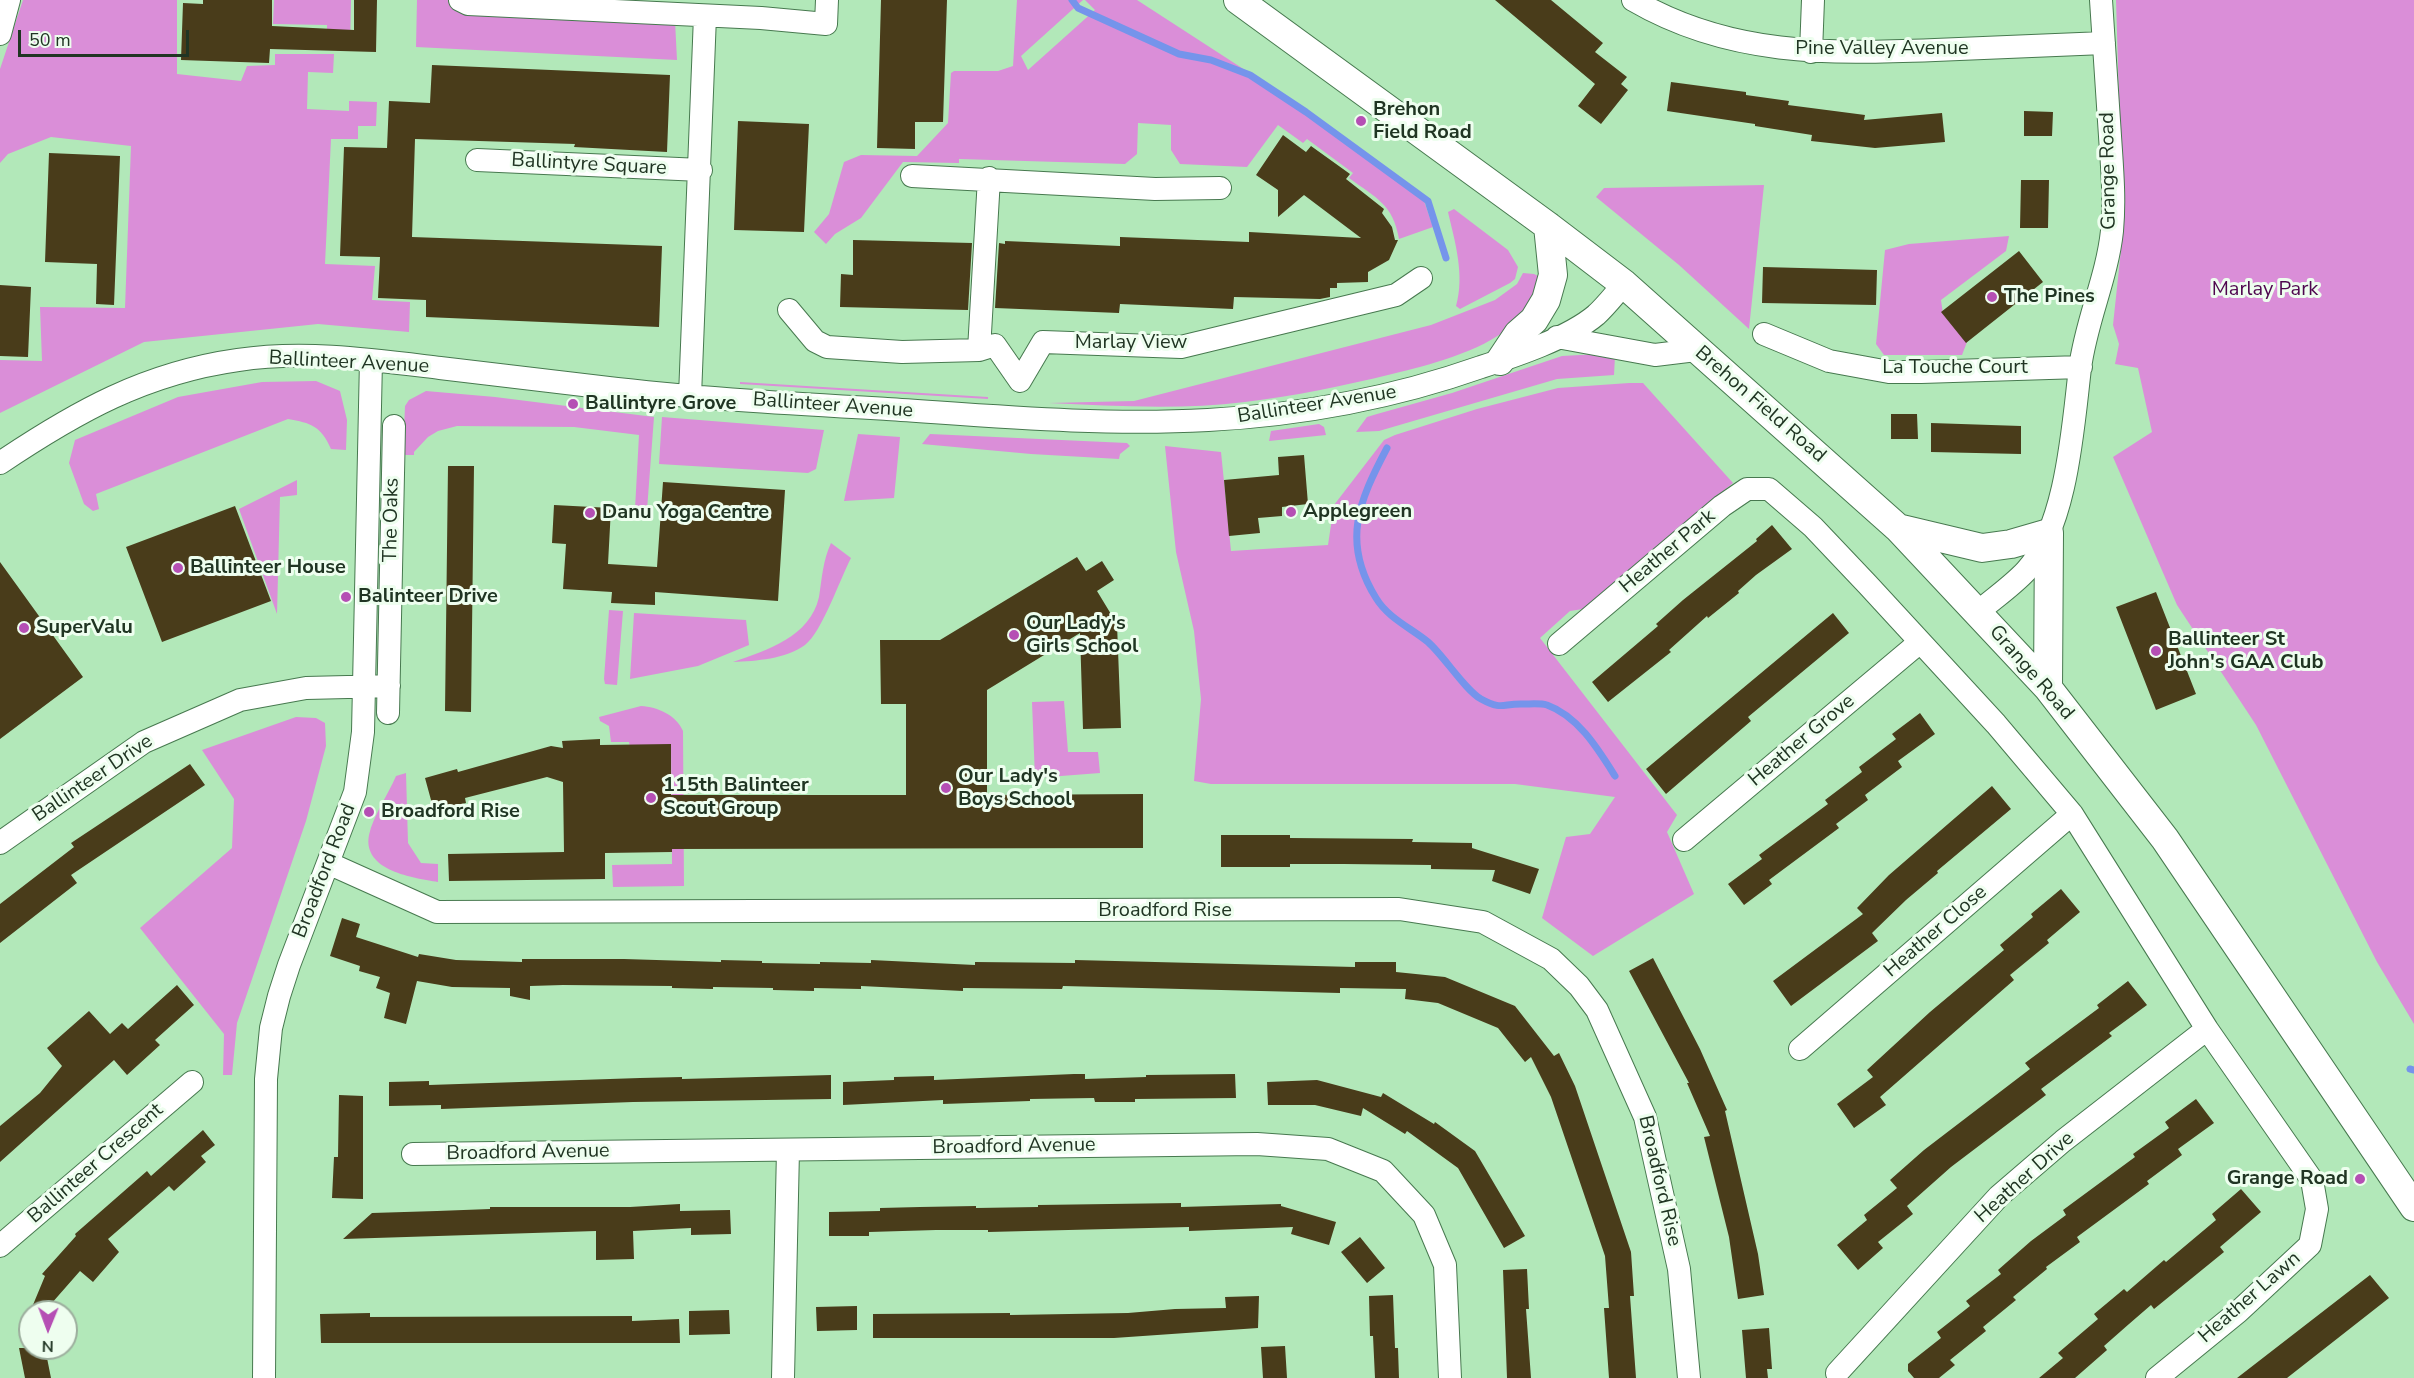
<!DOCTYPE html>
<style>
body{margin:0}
#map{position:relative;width:2414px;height:1378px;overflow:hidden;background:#b2e8b9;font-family:"Nunito Sans",sans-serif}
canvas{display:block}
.north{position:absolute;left:18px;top:1300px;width:60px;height:60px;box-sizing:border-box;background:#eefeef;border:2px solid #9cae9d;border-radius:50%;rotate:181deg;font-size:16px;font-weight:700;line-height:24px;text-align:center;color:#203523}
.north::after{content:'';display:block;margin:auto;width:21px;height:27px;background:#b54fb4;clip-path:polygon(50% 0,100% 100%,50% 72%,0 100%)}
.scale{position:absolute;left:18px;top:30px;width:171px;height:27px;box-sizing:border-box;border:3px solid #203523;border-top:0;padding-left:8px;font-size:18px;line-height:21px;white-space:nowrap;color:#203523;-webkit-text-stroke:4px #eefeef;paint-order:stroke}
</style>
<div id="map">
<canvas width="2414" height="1378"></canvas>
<div class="north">N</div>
<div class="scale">50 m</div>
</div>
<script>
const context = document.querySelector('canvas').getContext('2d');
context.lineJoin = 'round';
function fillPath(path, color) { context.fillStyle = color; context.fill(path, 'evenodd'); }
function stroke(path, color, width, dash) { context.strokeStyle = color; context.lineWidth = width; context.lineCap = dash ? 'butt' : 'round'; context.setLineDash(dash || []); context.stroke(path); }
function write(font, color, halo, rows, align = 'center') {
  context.font = font + ' "Nunito Sans",sans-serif'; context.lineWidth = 6; context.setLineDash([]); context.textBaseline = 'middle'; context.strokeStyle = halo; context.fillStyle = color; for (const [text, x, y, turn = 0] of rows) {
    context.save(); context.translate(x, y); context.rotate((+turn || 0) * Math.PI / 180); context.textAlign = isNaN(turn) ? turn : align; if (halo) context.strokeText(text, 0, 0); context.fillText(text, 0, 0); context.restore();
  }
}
fillPath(new Path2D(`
 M23,0H177V74L241,81L247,66L275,65V54H334L333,73L308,72L307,109L349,111V101L377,102L376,126H358V139H331L325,264L375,266L372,300L410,302L409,332L318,324L144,342L0,413V360L42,361L40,307L125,308L131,146L51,137L8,154L0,163V69Z
 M274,0H351L350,49L327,50V25L273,24Z
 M417,0H576L675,21L677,60L416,47Z
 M1017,0H1083L1021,56L1028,70L1095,10L1085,0H1137L1299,105L1422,195L1433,227L1399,239C1393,204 1376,198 1349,178L1353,173L1307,139L1303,143L1278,125L1247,167L1180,164L1171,150V125L1138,123L1137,154L1125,164L959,159V163L903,162L861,218L835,234L826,244L814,232L829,214L844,162L861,155L917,156L948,123L951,73L954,71H998L1013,66Z
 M2116,0H2414V1024L2377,962L2256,725L2177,605L2113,457L2152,432L2138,368L2115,364L2119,344L2113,325L2123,231Z
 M1764,185L1749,329L1679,265L1596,197L1604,188Z
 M1454,209L1508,250L1518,267L1515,279L1510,283L1460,309L1456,306C1465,275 1455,242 1448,212Z
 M2009,236L2006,251L1941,300L1943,314L1967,342L1962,355H1884L1876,344L1885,250L1909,244Z
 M1523,273L1534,274L1540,277C1533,296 1526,313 1510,327C1480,352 1429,365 1392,374C1343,386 1295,396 1245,402C1180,410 1114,406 1049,403L1134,401L1431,325L1495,300L1517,284Z
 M1599,354L1615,356L1614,375L1557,379L1379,431L1356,432L1367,417L1377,414L1452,393L1562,356Z
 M316,381L340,391L347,420L346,450L331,449C321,426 311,423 288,419L96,494L99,509L93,511L84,504L69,463L75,440L178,397L262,382Z
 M740,382L988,397V399L740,384Z
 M1629,383H1643L1733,483L1583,609L1570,611L1540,638L1677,815L1667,832L1694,894L1593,956L1542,918L1566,837L1590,834L1615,797L1515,784H1211L1194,781L1201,699L1194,631L1176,552L1165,446L1221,452L1231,551L1328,545L1334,505L1384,440L1395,435L1477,409L1558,388Z
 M426,391L495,397L654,417L647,510L635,509L639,435L574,427L457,426L438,431L428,437L414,452V455H403L405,406L409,400Z
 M662,417L824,430L816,469L808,473L659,464Z
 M1319,424L1324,427L1326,435L1269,441L1271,431Z
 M858,434L900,437L894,498L844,501Z
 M930,434L1127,443L1130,446L1120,454L1119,459L1031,454L922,444Z
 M297,480V495L280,497L277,614L239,509Z
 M831,543L851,558C840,579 822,632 805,645C785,659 757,661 733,662C767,650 810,637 819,597C822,578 823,560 831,543Z
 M609,610L623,611L617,685L605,684L604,679Z
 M634,613L746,620L749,645L698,666L630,679Z
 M1064,701L1068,752H1098L1100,773L1035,778L1032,702Z
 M641,706C658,707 676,715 683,731L684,886L613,887L612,865L672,864L671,747H630L629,742H611L609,726L600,721L599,717Z
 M296,717L316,718L325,723L326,746L306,821L237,1023L232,1075H223L224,1034L140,928L232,848L234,799L202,750Z
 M406,773L408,843L421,863L438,864V882C414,878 362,871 369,835C373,816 388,795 396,776Z`), '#da8ed8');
stroke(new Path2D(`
 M1072,0L1078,8L1179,54L1211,60L1250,75L1306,112L1428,201L1446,258
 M1387,448C1359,501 1341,542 1376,598C1388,618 1411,628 1428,642C1444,656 1465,690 1481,699C1503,711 1502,703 1524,704C1531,704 1540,703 1547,705C1578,716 1598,749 1615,776
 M2410,1069L2414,1070`), '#7594eb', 7);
fillPath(new Path2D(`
 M203,0H272V26L354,30V0H377L376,52L270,49L269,63L181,60L183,3L203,4Z
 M881,0H947L943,122H915V149L877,148Z
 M1495,0H1551L1603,43L1595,52L1627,77L1621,84L1628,90L1601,124L1578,106L1595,84Z
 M432,65L670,75L667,152L574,147L575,144L415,139L412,237L662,246L659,327L426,317V300L378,298L380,257L340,256L344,147L387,148L389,101L430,103Z
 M1671,82L1746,92V95L1789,101L1788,105L1865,115L1864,120L1942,113L1945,142L1875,148L1811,141L1812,135L1755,126V124L1667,111Z
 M2024,111L2053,112L2052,136H2024Z
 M738,121L809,124L804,232L734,230Z
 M1283,135L1306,152L1311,146L1350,174L1346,179L1384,209L1382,213L1392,227L1395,240H1398L1389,260L1368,272V282L1337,283V288H1330V297L1320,299L1234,297L1233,309L1120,304L1119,313L995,308L999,243L1005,244V241L1120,246V237L1249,242V232L1361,238L1304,195L1278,217V190L1256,175Z
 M49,153L120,156L114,305L96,304L97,264L45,262Z
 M2021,180H2049L2048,228H2020Z
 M853,240L972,243L968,310L840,307L841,274L853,275Z
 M2019,251L2043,282L1966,343L1941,312Z
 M1763,267L1877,270L1876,305L1762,303Z
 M0,285L31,287L28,357L0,356Z
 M1891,414H1917L1918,439H1891Z
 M1931,423L2021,426V454L1931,452Z
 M1304,455L1308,504L1282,507V516L1258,518L1260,533L1229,536L1224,480L1279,475L1278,457Z
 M448,466H474L471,712L445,711Z
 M663,482L785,490L778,601L655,592V605L611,603L612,592L563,589L566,544L552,543L554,505L611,508L608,564L657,567Z
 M235,506L271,601L162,642L126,547Z
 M1772,525L1792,549L1756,575L1738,591L1739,593L1708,618L1707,616L1669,650L1671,652L1608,702L1592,682L1658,626L1656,624L1683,600L1757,541L1756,539Z
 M1077,557L1086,571L1102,561L1114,580L1097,591L1117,624L1121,728L1083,729L1080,633L987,690V795L1143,794V848L672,849V852L605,853V879L449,881L448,854L564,852L563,782L547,777L465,798L466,803L434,811L425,778L457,769L458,772L551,746L563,748L562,741L600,739V745L671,744V795H906V704H881L880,640H940Z
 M0,562L83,677L0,739Z
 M2156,592L2196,694L2156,710L2116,607Z
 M1833,613L1849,633L1748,717L1751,721L1666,794L1646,769Z
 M1920,713L1935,734L1898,761L1902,767L1865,795L1868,800L1836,824L1839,828L1769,880L1772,884L1744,905L1728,884L1762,859L1759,855L1828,804L1825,800L1862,772L1859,767L1896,739L1892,734Z
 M190,764L205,785L71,875L77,883L0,943V904L74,847L71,843Z
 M1992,786L2011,809L1937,871L1938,873L1906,900L1872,933L1878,941L1791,1006L1773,981L1863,914L1857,908L1889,875Z
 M1221,835H1290V838L1413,839L1412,842L1472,843V848L1539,869L1530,894L1492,881L1495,870L1431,869V865L1344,864H1290V867H1221Z
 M2061,889L2080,912L2047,940L2049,943L2010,975L2014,980L1880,1097L1886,1105L1854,1128L1837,1104L1873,1077L1867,1070L1930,1012L2004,950L2000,945L2033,917L2031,914Z
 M342,918L360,924L356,937L418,957L419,954L456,960L522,962V959H624L721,962V960L762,961V963L820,964V962L871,963V960L975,965V962L1075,963V960L1355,967V962H1396V972L1445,977L1515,1006L1554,1056L1559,1053L1575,1086L1631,1252L1634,1296H1630L1636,1378H1609L1604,1308H1609L1605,1256L1551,1097L1531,1057L1525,1062L1498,1028L1438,1003L1405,999L1406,989L1340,988V993L1063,986L1062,989L963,988V991L861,986V989L814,988V991L773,990V988L713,987V989L672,988V986L563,985L530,986V1000L510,996V988L452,987L417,981L406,1024L384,1018L390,993L376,988L380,977L359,971L360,966L330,956Z
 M1653,958L1700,1049L1727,1110L1725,1111L1758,1254L1764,1295L1738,1299L1729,1237L1704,1137L1710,1136L1687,1083H1689L1629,971Z
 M2128,981L2147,1005L2109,1033L2112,1036L2041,1089L2046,1095L1951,1167L1907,1206L1913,1214L1878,1242L1883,1248L1858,1270L1837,1245L1867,1220L1864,1215L1897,1188L1890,1180L1924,1150L2030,1069L2025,1063L2099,1008L2097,1005Z
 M177,985L194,1005L155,1040L160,1045L127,1075L114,1060L0,1162V1126L40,1093L62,1066L47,1048L89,1011L110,1034L122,1023L128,1029Z
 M1074,1074H1085V1079L1146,1077V1075L1235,1074L1236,1098L1135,1099V1102H1095L1094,1098L1030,1099V1101L943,1104V1100L843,1105V1082L894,1080V1077L934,1076V1080Z
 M831,1075V1099L633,1102L441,1109V1105L389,1106V1082L429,1081V1085L640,1078L682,1077V1079Z
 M1317,1080L1381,1097L1383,1093L1434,1124L1435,1122L1475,1151L1525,1236L1504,1248L1458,1168L1407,1131L1405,1134L1363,1108L1361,1116L1315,1105H1268L1267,1082Z
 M339,1095L363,1096V1199L332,1198L334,1157H338Z
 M2196,1099L2214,1123L2178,1149L2182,1155L2147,1181L2149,1184L2077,1237L2080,1242L2046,1267L2047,1269L2013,1297L2016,1300L1983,1327L1986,1331L1950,1360L1955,1365L1939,1378H1914L1908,1371V1364L1941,1338L1937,1332L1970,1306L1966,1301L2001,1274L1998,1270L2031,1241L2066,1215L2063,1210L2135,1157L2133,1154L2169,1128L2165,1122Z
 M203,1130L215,1145L201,1156L206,1162L174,1191L169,1186L108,1239L119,1252L93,1282L80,1271L44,1312H30L45,1276L42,1274L76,1236L75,1234L147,1171L151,1176Z
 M2241,1189L2261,1212L2220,1247L2224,1252L2154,1309L2151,1305L2129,1324L2104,1346L2107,1350L2075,1378H2039L2063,1358L2058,1353L2098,1319L2094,1314L2124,1289L2127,1292L2164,1260L2166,1262L2216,1220L2212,1214Z
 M1181,1203V1207L1281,1204V1206L1336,1222L1329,1245L1291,1234L1293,1227L1189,1231V1227L988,1232V1230H936L869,1232V1236H829V1212L880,1211V1208L920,1207L976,1206V1208L1038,1207V1205Z
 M680,1204V1211L730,1210L731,1234L691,1235V1228L633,1231L634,1259L596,1260V1231L343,1239L372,1213L437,1211L490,1209V1207H630Z
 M1360,1237L1385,1268L1367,1283L1341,1252Z
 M1527,1269L1529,1309H1526L1531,1378H1507L1503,1270Z
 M2370,1275L2389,1298L2287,1378H2237Z
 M1393,1295L1395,1348H1398L1399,1378H1375L1373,1336H1370L1369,1296Z
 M1259,1296L1258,1328L1114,1338H873V1314L1010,1313V1315L1128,1313L1175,1309L1226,1308L1225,1297Z
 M857,1306V1330L817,1331L816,1307Z
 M729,1310L730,1334L689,1335V1311Z
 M370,1313V1317L632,1316V1321L679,1319L680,1343H321L320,1314Z
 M1769,1328L1772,1369H1767L1768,1378H1746L1742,1330Z
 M1285,1346L1287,1378H1263L1261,1347Z
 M19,1348H45L51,1378H25Z`), '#493c1a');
const minor = new Path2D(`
 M460,0L468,4L761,18L826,24L827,0
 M1633,0C1729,56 1828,54 1935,50C1991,48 2047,45 2104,43
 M0,34L9,0
 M1811,52L1813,0
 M477,160L701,170
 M912,176L1155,189L1220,188
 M789,310L815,341L827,347L902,352L979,350L995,345L1020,381L1043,342L1181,347L1396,295L1421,278
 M1764,334L1829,361L1889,372H1921L2081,367
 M1557,337L1655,355L1696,350
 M979,350L989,178
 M690,396L705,16
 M0,463C76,412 145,373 238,360C305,350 374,360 440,368C499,375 558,382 617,389C706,399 797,404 887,409C993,416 1101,426 1208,420C1301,415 1393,398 1481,367C1515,356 1569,338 1596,315C1606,306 1615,294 1624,284
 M1978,612C1993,599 2012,586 2026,571C2067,526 2073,426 2080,368C2086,321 2107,278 2112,231C2115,199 2112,167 2110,136C2107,91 2104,45 2101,0
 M1559,644L1722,506L1747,489H1769L1813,527L1868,585L1996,724L2072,814L2207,1029L2312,1180L2317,1209L2310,1245L2238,1312L2157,1378
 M388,713L394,426
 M1684,840L1920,642
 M0,843L144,742L240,700L306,688L389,686
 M328,863L437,912L1399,909L1483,922L1551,959L1579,986L1597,1010L1645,1117L1679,1269L1689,1378
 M1800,1049L2072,814
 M413,1154L1257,1144L1328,1149L1383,1171L1424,1215L1445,1265L1450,1378
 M0,1246L192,1082
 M1837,1373L1999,1196L2063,1141L2207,1029
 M264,1378L266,1079L271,1028L279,996L289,965L355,792L363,732L371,360
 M783,1378L788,1150`);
const major = new Path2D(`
 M1238,0L1548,226L1624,284L1898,528L2048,688L2165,839L2414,1207
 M1500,361L1518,334L1534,320L1546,300L1553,275L1548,226
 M1898,528L1982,548L2011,544L2049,533L2048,688`);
stroke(minor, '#47794f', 24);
stroke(major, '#47794f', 30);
stroke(minor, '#fff', 22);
stroke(major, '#fff', 28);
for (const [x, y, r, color] of [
 [1361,121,6,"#b54fb4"],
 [1992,297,6,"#b54fb4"],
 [573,404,6,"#b54fb4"],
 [1291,512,6,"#b54fb4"],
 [590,513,6,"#b54fb4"],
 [178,568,6,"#b54fb4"],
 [346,597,6,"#b54fb4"],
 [24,628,6,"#b54fb4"],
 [1014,635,6,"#b54fb4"],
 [2156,651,6,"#b54fb4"],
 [946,788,6,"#b54fb4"],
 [651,798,6,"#b54fb4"],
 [369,812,6,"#b54fb4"],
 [2360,1179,6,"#b54fb4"]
]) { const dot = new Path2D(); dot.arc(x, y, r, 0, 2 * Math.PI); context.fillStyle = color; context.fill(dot); stroke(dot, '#eefeef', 2); }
write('20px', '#203523', '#eefeef', [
 ["Pine Valley Avenue",1882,49],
 ["Ballintyre Square",589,165,3],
 ["Grange Road",2109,171,-91],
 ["Marlay View",1131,343],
 ["Ballinteer Avenue",349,363,3],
 ["La Touche Court",1955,368],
 ["Ballinteer Avenue",1317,405,-9],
 ["Brehon Field Road",1760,405,41],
 ["Ballinteer Avenue",833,406,4],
 ["The Oaks",392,520,-89],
 ["Heather Park",1668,552,-40],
 ["Grange Road",2031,673,49],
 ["Heather Grove",1802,741,-40],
 ["Ballinteer Drive",93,779,-34],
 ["Broadford Road",325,871,-69],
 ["Broadford Rise",1165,911],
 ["Heather Close",1936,932,-41],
 ["Broadford Avenue",1014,1147,-1],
 ["Broadford Avenue",528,1153,-1],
 ["Ballinteer Crescent",96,1164,-41],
 ["Heather Drive",2025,1178,-42],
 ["Broadford Rise",1659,1181,77],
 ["Heather Lawn",2250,1298,-41]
]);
write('bold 20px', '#203523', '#eefeef', [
 ["Brehon",1373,110],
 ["Field Road",1373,133],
 ["The Pines",2004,297],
 ["Ballintyre Grove",585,404],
 ["Applegreen",1303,512],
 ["Danu Yoga Centre",602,513],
 ["Ballinteer House",190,568],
 ["Balinteer Drive",358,597],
 ["Our Lady's",1026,624],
 ["Girls School",1026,647],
 ["SuperValu",36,628],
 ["Ballinteer St",2168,640],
 ["John's GAA Club",2168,663],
 ["Our Lady's",958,777],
 ["Boys School",958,800],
 ["115th Balinteer",663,786],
 ["Scout Group",663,809],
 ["Broadford Rise",381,812],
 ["Grange Road",2348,1179,"right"]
], 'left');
write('20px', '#4e064e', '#eefeef', [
 ["Marlay Park",2265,290]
]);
</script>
